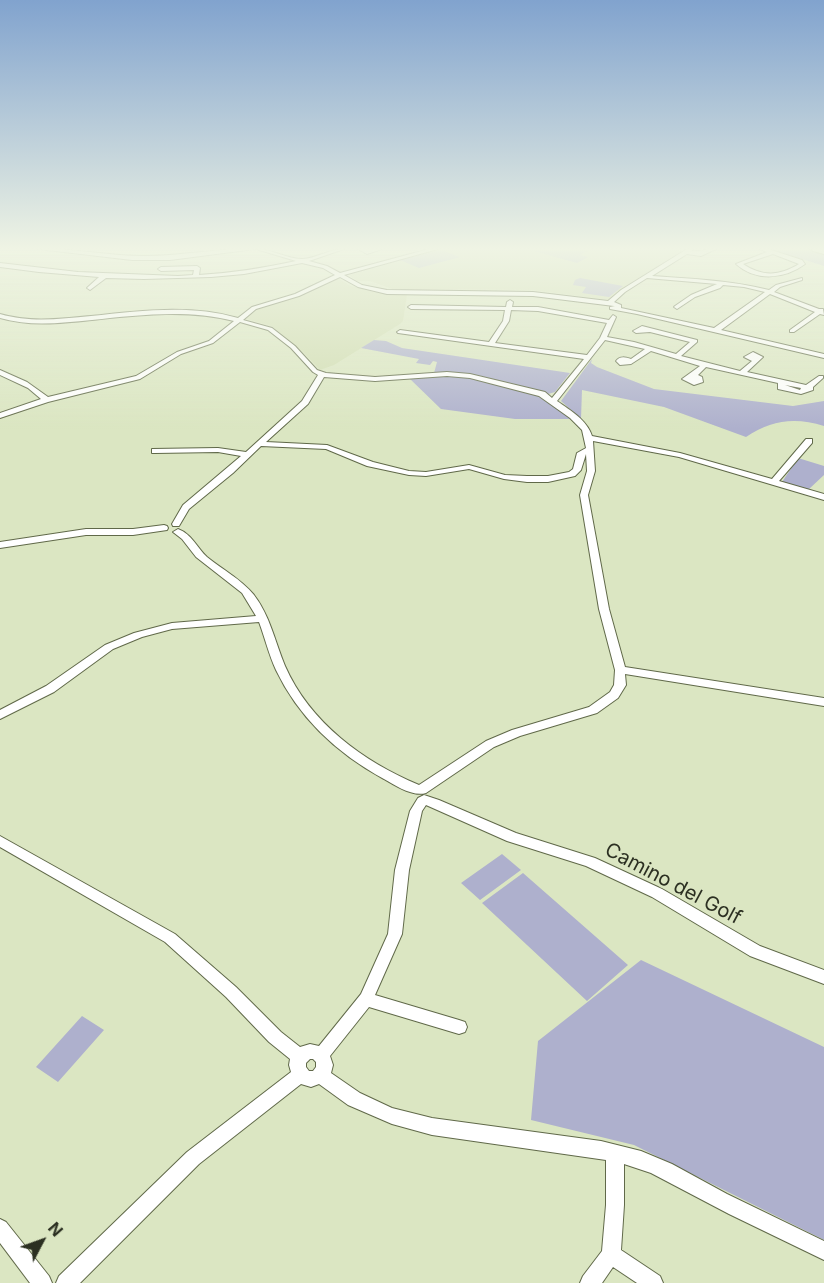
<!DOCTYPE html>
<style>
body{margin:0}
#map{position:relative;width:824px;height:1283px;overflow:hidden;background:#dbe6c2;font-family:Inter,sans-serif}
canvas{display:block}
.north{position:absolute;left:12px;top:1211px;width:60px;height:60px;-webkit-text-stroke:4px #dbe6c2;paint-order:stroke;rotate:49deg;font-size:16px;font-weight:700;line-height:24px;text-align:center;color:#2c3022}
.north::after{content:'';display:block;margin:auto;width:21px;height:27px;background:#2c3022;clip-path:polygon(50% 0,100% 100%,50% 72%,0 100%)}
</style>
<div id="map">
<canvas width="824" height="1283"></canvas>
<div class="north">N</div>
</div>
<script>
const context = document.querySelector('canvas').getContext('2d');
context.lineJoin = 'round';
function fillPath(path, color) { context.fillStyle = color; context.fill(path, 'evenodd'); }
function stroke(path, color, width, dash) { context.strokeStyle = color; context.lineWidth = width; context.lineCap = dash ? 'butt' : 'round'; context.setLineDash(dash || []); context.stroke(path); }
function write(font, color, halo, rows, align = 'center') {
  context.font = font + ' Inter,sans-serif'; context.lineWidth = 5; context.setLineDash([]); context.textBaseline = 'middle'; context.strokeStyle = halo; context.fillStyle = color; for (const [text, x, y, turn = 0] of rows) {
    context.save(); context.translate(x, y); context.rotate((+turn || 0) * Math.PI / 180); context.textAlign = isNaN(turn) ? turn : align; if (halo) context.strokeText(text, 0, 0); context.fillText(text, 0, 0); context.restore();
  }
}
fillPath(new Path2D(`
 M440,249H675L682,251L618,291L608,300L532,290L392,289L370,281H357L349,275Z
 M338,278L349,285L373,292L407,295L403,321L400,324L334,365L320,370L303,352L271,326L243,318L252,310L307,293Z`), '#d1ddb2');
fillPath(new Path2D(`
 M527,249H585L589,250L580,255L588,257L577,263Z
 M769,249H808L824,254V266Z
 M441,250L460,257L419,268L400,260Z
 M580,278L623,286L609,297L582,293L586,287L573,285L575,280Z
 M374,340L386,341L402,348L570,373L555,392L548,394L465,373H434L437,362L433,361L430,365L416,363L419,359L361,348Z
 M592,359L591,363L597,367L654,389L793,406L824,401V426C795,417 771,420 746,437L664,407L582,390L581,419L561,401Z
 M448,375L468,377L540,396L571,419H515L441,409L410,379Z
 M798,458L824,466V475L808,490L782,482Z
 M502,854L521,870L480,900L461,883Z
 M523,873L628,965L587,1001L482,903Z
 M641,960L824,1047V1240L634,1145L531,1120L538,1041Z
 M82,1016L104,1030L58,1082L36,1067Z`), '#aeb0cd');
const minor = new Path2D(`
 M38,249C74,248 109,256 144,256C181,256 218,248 255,249L170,260H132Z
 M256,249C272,249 287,259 302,259C315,259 329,249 344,249L309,261L327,266L340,273L429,249H438L344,275L362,285L387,290L533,292L608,301L621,290L687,249H694L691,251C700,252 707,249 716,249L701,256L687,254L652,276C692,279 730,280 769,290L776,285L802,278V280L780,287L774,292L819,309H823L824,315L820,314L794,332H790V330L815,312L770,294L721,330L824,354V358L637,314L610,309V307L615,306H614L533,296L387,294L358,287L340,277L299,296L256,309L243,320L272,328L295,346L317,370L326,373L375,377L447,372L470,374L545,392L552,398L584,359L398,333L397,332L400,330L489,342L503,321L505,310L411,309L408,307L411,305L506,307L507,302L510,300L513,302L512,307H538L609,320L613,315L616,317L607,337L634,342L676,354L690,342L650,332L636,333L633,331L642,326L697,340V342L681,356L740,371L752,361L744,357L753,352L763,357L747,372L806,385L819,376H823V378L813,387V390L801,394L778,389V383L706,367L698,375L702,377L703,382L694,385L682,379L700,366L651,351L631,364L620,365L616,361C620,356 625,357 631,359L645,349L605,340L557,401C571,411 587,420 592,436L680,453L772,479L806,439H812V443L779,481L824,494V500L679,457L593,441L595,471L588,495L609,609L625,667L824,698V706L625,674L626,685L618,698L597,713L520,736L494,747L426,793C413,797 396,786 384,779C338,754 299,718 276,670C269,655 265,638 259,622L172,629L142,637L113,649L54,692L0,719V710L46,686L105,645L134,633L172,623L256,616L242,593L196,557L182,539L173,532L178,529C192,534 197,548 207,557C223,570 241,579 254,595C270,616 275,642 285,666C310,723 364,762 419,785L486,741L512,730L589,707L610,692L614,685L615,670L599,609L580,495L587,471L586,454L581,470L575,476L548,482H527L504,479L469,469L426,476L409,475L367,466L326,449L261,446L233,473L189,509L179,526H173L172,524L183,505L241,456L218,452L155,453H152V449L218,448L246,452L302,401L318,375L313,372L291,348L268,330L240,322L213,343L181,354L140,379L48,402L0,418V413L41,399L28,388L0,375V370L27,382L48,397L136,376L177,352L209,341L234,321C187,309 139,315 92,320C61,323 30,327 0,318V314C31,323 59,319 91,316C140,311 190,304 238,318L252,307L295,294L335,275L323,268L302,263L244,274L211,277L144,279L106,278L90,290L87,288L88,287L99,277L39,272L0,267V263L78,272L178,276L193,275L194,270L161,271L158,269L161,267L197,266L200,268L199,275C232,273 264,268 296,261ZM647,278L717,284L691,295L675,306L674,307L677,309L695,297L720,288L723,285L744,287L765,292L714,328L621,308V305L614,302L625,292ZM511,310L538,311L607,323L600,338L587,355L495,343L509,321ZM447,376L470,378L539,396L570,418L582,430L586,448L577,453L573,469L569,472L548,476H527L505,475L469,465L426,472L409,471L373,462L327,445L266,442L308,404L324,377L375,381ZM785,385L801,388L800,390Z
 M358,249H382L367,254Z
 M760,249H768L802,260L805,264C785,279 756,282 736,264L767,252ZM773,254L799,264C779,276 763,277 743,264Z
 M164,525L167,526L168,528L167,530L133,535H86L0,548V542L86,529H133Z
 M424,795L439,800L516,833L595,858L662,889L760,946L824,970V984L750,956L652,897L586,866L507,841L426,805L422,811L409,870L402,934L375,995L459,1020L465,1022L467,1027L465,1032L459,1034L369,1007L330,1056L333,1065L331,1073L360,1093L392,1108L432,1118L601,1141L641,1151L672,1164L727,1194L824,1241V1260L729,1214L651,1173L624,1164V1205L621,1250L660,1276L663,1283H637L613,1267L602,1283H580L583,1276L602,1251L606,1205V1160L432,1135L392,1124L348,1105L319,1084L311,1087L301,1084L199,1164L80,1283H56L59,1276L187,1152L291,1072L289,1065L290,1059L269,1042L226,997L165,942L0,847V836L175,934L236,987L281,1032L300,1047L310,1044L319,1046L361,994L388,934L395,870L410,811L418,798ZM310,1059H313L316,1062V1067L313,1071H309L306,1067V1063Z
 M0,1219L6,1222L49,1276L52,1283H30L0,1243Z`);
const highway = new Path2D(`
 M812,249H824V254L813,251Z`);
stroke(minor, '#606949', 2);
stroke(highway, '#606949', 2);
fillPath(minor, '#fff');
fillPath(highway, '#fff');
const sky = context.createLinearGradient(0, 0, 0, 429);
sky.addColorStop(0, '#81a3ce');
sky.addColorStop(0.58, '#eff4e4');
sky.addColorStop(1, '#eff4e400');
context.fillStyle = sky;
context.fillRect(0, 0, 824, 429);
write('20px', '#2c3022', '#dbe6c2', [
 ["Camino del Golf",673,884,28]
]);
</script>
